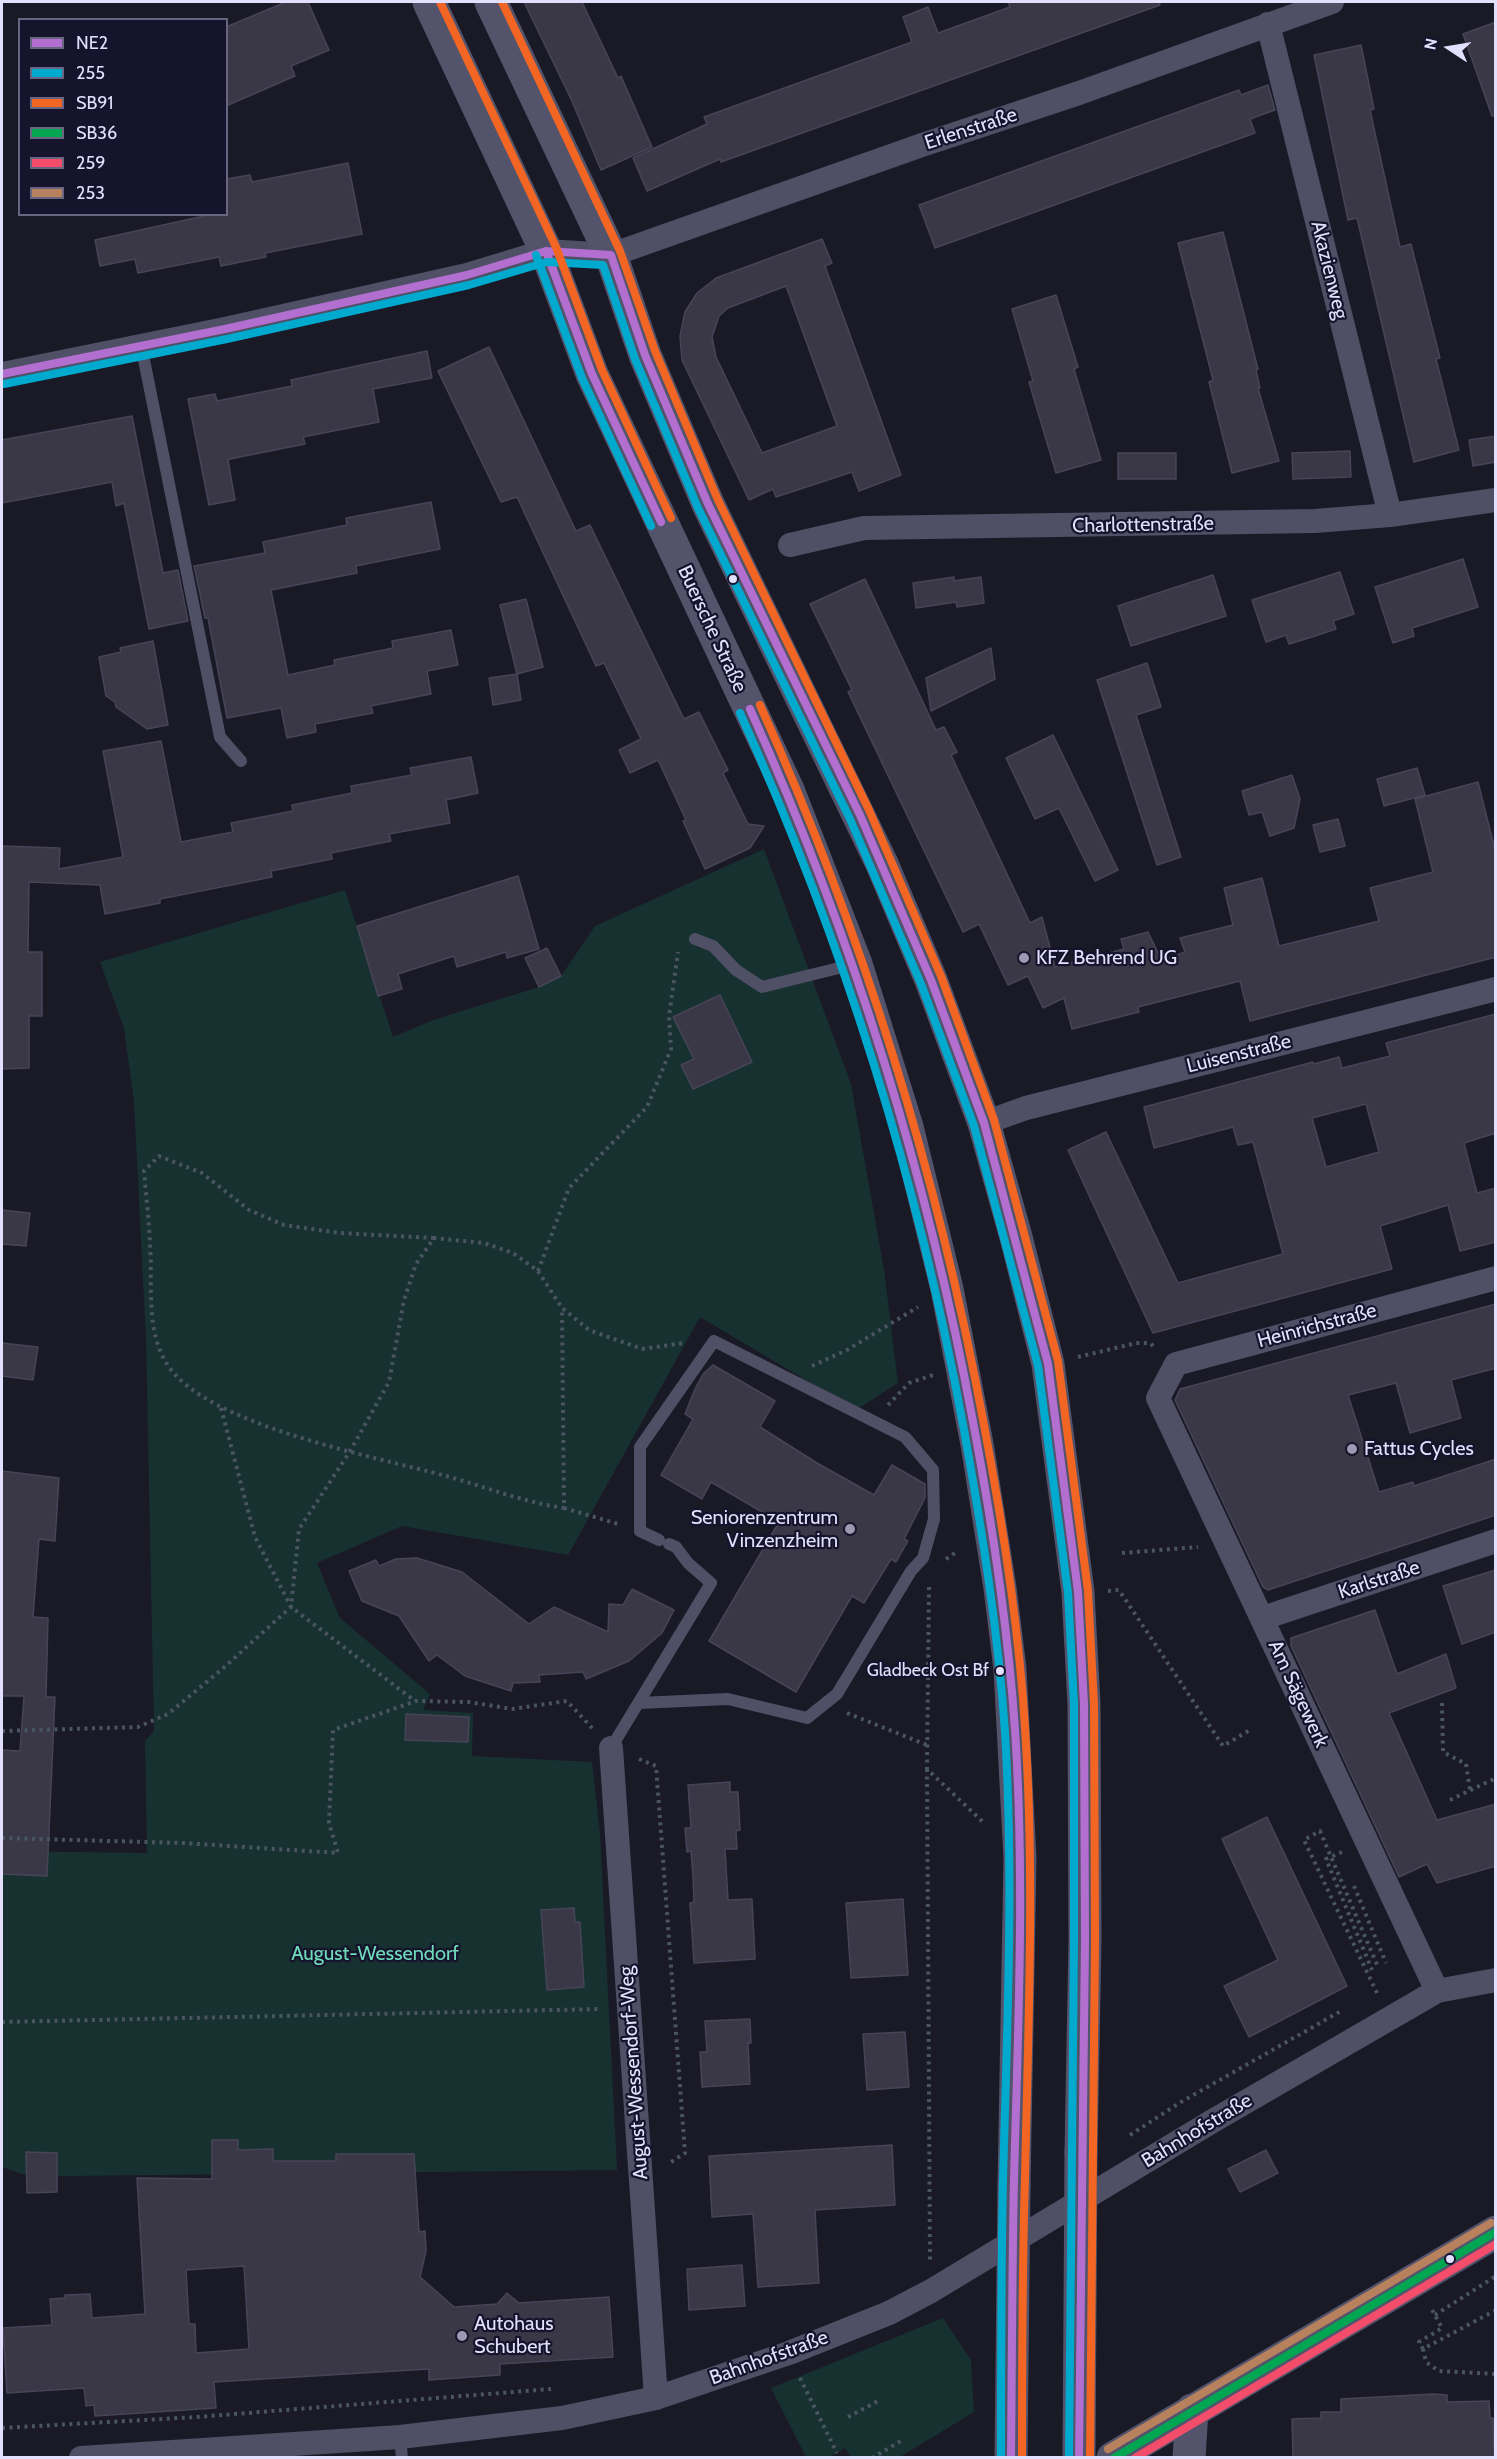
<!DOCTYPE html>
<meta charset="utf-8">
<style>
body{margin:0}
#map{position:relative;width:1497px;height:2459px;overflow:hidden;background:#1a1926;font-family:Cabin,sans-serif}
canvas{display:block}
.frame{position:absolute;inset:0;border:3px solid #e2e0fd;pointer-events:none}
.legend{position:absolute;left:18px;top:18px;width:210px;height:198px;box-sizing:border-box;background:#16132c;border:2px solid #686580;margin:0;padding:8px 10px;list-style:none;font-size:18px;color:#e2e0fd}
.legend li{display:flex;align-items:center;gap:12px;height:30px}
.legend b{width:30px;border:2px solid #686580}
.north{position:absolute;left:1419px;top:18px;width:60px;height:60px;-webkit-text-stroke:4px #16132c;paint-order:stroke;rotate:282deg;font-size:16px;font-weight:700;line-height:24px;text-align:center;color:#e2e0fd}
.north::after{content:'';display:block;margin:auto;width:21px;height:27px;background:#e2e0fd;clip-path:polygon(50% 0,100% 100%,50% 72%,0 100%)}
</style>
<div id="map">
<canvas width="1497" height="2459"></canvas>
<div class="frame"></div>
<ul class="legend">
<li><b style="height:8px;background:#b36fd0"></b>NE2</li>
<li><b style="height:8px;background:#00a9ce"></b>255</li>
<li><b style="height:8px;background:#f26522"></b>SB91</li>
<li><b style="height:8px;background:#00a651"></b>SB36</li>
<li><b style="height:8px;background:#f44d6c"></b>259</li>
<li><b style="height:8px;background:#b6815c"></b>253</li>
</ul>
<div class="north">N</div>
</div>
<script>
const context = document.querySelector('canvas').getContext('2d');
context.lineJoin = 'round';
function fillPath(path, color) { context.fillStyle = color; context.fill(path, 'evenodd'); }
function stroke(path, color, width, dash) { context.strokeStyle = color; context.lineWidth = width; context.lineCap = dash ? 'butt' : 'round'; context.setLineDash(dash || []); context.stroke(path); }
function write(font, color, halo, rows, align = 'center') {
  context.font = font + ' Cabin,sans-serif'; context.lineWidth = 4.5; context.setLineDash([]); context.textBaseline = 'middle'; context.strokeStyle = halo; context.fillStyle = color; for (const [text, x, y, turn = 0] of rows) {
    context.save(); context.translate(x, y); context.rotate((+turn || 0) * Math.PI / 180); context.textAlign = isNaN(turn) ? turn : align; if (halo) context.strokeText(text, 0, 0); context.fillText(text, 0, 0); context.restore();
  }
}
fillPath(new Path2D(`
 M764,849L851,1084L884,1270L898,1383L856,1410L700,1317L568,1555L402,1526L317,1563L340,1618L430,1694L423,1710L473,1713L472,1756L592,1762L600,1833L617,2170L66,2176L22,2174L2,2167V1851L147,1853L145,1741L154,1731L146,1339L134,1102L124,1028L100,962L345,890L393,1037L433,1020L539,987L561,976L595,926Z
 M943,2318L971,2360L974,2412L900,2457H851L845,2448L829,2457H806L771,2388Z`), '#173131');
const building = new Path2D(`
 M286,2H308L329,50L291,66L295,76L226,106V27Z
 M524,2H582L618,78L621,76L652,147L601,170L571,99Z
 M1008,2H1159L1160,5L721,162L720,159L647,191L633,158L707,124L704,117L912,42L903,17L928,7L938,33L1010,7Z
 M1496,22V115L1492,116L1463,34Z
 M1361,45L1374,109L1370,110L1400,247L1411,244L1440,358L1436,359L1459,450L1414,462L1357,218L1348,220L1314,55Z
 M1268,85L1275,110L1250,119L1255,133L935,248L919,205L1239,90L1241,95Z
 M348,163L362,234L265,253L266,257L221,266L219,257L138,273L135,259L100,266L95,240L213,214H226V179L250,175L252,182Z
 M1223,232L1258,369L1256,370L1260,388H1258L1279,461L1232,473L1209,382L1213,380L1178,243Z
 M822,239L832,263L825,266L901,475L859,491L852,472L776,497L773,489L749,500L682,360L680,336L685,312L697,293L716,278ZM786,286L837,426L762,453L716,357L712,337L719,316L728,308Z
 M1056,295L1078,367L1074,369L1101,460L1056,473L1029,382L1033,381L1012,309Z
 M489,347L576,531L590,525L684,719L699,712L728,770L723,773L748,824L764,826L750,848L705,869L683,821L686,820L658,760L630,773L619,750L641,739L604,663L596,666L517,497L501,502L438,371Z
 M427,351L432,378L373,389L379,422L303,437L305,444L230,459L228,460L235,500L209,505L188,399L215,394L217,401L292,386L291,380Z
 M132,416L163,573L178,570L188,621L149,629L124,503L116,506L112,482L2,503V440Z
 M1496,436V462L1473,466L1469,440Z
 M1350,451L1351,477L1293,479L1292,453Z
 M1118,453H1176V479H1118Z
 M431,502L440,549L356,566L357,573L271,590L288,675L335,665L334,660L393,648L392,641L451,630L458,665L427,671L431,694L371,706L373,713L315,724L316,732L287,738L281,708L227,718L208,618H205L194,566L265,553L263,542L347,525L346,518Z
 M1463,559L1478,607L1412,628L1414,636L1393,643L1375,587Z
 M1340,572L1354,614L1333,621L1336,629L1312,637L1289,644L1286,635L1266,642L1252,600Z
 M1213,575L1226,616L1131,646L1118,606Z
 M954,577V581L981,577L984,603L957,607L956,602L916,608L913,583Z
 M865,579L936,730L944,727L957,752L951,755L1030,923L1042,917L1055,967L1124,949L1121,939L1148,932L1162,961L1185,952L1180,938L1233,925L1224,888L1262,878L1279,946L1379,921L1370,888L1433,872L1415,799L1478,782L1496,854V957L1250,1021L1240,981L1138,1007L1139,1012L1072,1029L1064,998L1043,1008L1028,976L1008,985L979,924L963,932L848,692L852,690L810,604Z
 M526,599L543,667L517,674L500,605Z
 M153,641L168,725L147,729L116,707L115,702L106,696L99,657L121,652L120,648Z
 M991,648L995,679L931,711L926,678Z
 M1147,663L1161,707L1136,715L1181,857L1157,865L1097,680Z
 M517,674L521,700L493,705L489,678Z
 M1053,735L1118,870L1095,881L1059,808L1035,819L1006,758Z
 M161,741L181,842L233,832L231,823L293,811L292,805L352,793L351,786L412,775L410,768L471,757L478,793L446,800L450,823L389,834L391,841L331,853L332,859L271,871L272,877L160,899V903L105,914L100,885L29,882L28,952H42V1016H29V1068L2,1069V846L60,848L59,869L123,857L103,751Z
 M1417,768L1425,795L1384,806L1377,779Z
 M1292,775L1300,799L1294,828L1270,836L1262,812L1249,815L1242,791Z
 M1338,819L1345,846L1320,852L1313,825Z
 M518,876L539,949L507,958L506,952L457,967L454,956L398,974L402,989L378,996L357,926Z
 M547,948L561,976L539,987L525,958Z
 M720,995L752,1062L693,1089L681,1065L694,1059L673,1017Z
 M1496,1014V1133L1464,1143L1477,1193L1496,1188V1242L1460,1251L1448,1205L1380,1226L1392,1269L1153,1333L1068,1150L1106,1132L1178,1283L1283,1254L1253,1142L1238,1145L1233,1127L1154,1148L1144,1107L1313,1062L1314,1064L1339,1057L1342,1068L1390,1056L1386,1043ZM1366,1104L1379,1152L1326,1167L1312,1118Z
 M2,1210L30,1213L26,1246L2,1244Z
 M1496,1304V1368L1451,1380L1461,1418L1410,1433L1396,1383L1348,1395L1379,1492L1413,1482L1414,1486L1496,1459V1515L1268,1590L1263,1587L1175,1400L1180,1389Z
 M2,1343L38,1347L33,1380L2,1376Z
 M713,1365L775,1401L760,1427L817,1463L874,1495L892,1465L925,1484V1498L904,1539L908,1541L896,1562L891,1559L864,1603L852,1596L796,1692L709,1641L779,1522L711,1482L702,1499L661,1475L693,1419L685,1414L695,1389L703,1374Z
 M2,1471L59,1478L55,1541L39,1539L33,1617L48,1618L46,1697H55L47,1876L2,1874V1750L20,1751L24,1696H2Z
 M417,1558L462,1572L529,1624L554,1607L608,1632L609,1604L623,1605L632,1589L674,1610L662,1633L629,1661L586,1679L583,1672L539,1675L540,1682L513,1683L511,1691L465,1676L437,1655L429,1661L399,1616L362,1601L349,1571L376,1560L379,1566L396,1559Z
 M1496,1570V1632L1462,1644L1443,1586Z
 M1375,1610L1397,1674L1446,1654L1456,1688L1389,1713L1437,1820L1496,1804V1866L1437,1883L1427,1864L1399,1877L1291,1646V1638Z
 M406,1714L469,1717L468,1742L405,1740Z
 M730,1782V1792H738L740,1830L736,1831L737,1849H725L728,1900L752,1899L755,1959L694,1963L690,1903L694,1902L693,1876L691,1851L687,1852L685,1828H691L688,1785Z
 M1267,1817L1347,1986L1249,2037L1224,1986L1278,1960L1222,1839Z
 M903,1899L908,1975L851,1978L846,1903Z
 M574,1908L575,1922H580L584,1987L547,1990L541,1910Z
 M750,2019L751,2043H748L750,2084L702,2087L700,2052H707L705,2021Z
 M905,2032L909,2087L867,2090L863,2034Z
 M212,2140H238V2150L273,2149V2161H336V2154H414L419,2232L425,2231L426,2251L420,2277L454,2307L497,2304L507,2293L519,2303L609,2297L613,2357L500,2364V2375L429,2380V2369L214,2382L216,2408L95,2416L94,2405L86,2406L84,2388L7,2393L3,2328L52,2325L50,2299L65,2298V2295L90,2294L92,2318L145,2314L137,2178L212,2179ZM244,2266L249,2349L196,2353L195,2324H189L186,2270Z
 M892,2145L895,2205L815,2210L819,2283L758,2287L753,2214L712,2217L709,2156Z
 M1266,2150L1278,2173L1240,2192L1228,2169Z
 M26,2152L57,2153V2192L27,2193Z
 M742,2265L745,2306L689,2310L687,2269Z
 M1434,2394L1447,2395V2402L1489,2401L1490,2418H1493L1494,2457H1293L1292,2419L1321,2418V2412H1341V2399Z`);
fillPath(building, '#3a3847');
stroke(building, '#474458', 1.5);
stroke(new Path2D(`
 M434,1238L340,1233L284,1225L249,1210L202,1173L159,1156L144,1171C146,1195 149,1220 150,1244C153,1283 145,1330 167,1364C204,1425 377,1457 446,1476C486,1487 523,1502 564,1508L562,1308
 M538,1271L569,1188L647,1107L671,1049L669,1016L678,952
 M1078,1357L1136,1343H1150L1154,1347
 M812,1366L847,1350L918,1307
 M888,1405L909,1383L933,1375
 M221,1408L255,1537L291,1607L415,1701
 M564,1508L618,1524
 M1122,1553L1198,1547
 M946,1559L955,1553
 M929,1587L927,1769L985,1824
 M1108,1591L1119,1590L1223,1746L1250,1730
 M1442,1703L1443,1752L1466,1764L1470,1790
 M847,1713L927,1745
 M2,1731L138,1727L168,1714L221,1670L291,1607L299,1529L349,1453L389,1382L404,1300L416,1264L434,1238L484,1243L513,1253L538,1271L562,1308L589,1330L642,1349L684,1343
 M639,1759L656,1766L685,2153L668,2164
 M927,1769L930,2260
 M1450,1800L1496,1778
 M2,1838L183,1843L338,1853L329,1823L333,1730L416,1701L469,1702L512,1709L567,1701L593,1729
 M1342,1852L1326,1859L1372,1970
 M1354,1886L1386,1963
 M1377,1993L1304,1840L1320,1831L1378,1967
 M2,2022L601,2009
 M1130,2135L1181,2102L1341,2011
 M1496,2310L1423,2349L1426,2362L1439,2371L1496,2374
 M1435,2315L1496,2276
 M1423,2349L1419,2342L1442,2328L1431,2308
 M800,2378L837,2453
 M848,2417L878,2401
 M2,2428L197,2417L551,2389
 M872,2458L901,2441`), '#495562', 4, [3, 4.5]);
stroke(new Path2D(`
 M141,345L220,737L241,761
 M695,939L713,946L736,970L762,987L855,964
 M639,1703L728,1699L807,1718L837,1694L911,1571L923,1558L934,1519L933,1470L905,1437L714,1341L640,1447V1531L659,1540
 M611,1748L711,1583L688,1563L676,1547L669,1544
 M400,2437L402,2458`), '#4f4f66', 12);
stroke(new Path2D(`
 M1268,24L1390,515
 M2,374L225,329L467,275L546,251L611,255L922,145L1079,93L1332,2
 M790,545L864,528L1315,521L1390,515L1496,500
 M984,1123L1026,1108L1496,989
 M1263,1618L1496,1541
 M611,1748L656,2398
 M1437,1991L1158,1398L1176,1364L1496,1278
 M81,2458L400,2437L562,2418L656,2398L789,2353L889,2313L931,2291L1211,2122L1437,1991L1496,1980`), '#4f4f66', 24);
stroke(new Path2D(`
 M429,2L546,251L592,374L788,790L856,964L907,1127L947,1289L977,1444L1000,1588L1010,1669L1020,1858L1014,2186
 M491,2L611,255L645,355L708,504L882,864L931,980L984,1123L1016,1237L1048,1364L1078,1592L1084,1704L1085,1940L1081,2152
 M1113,2458L1496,2232
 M1189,2458L1192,2410`), '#53546c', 33);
stroke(new Path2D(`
 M1011,2458L1014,2186
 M1079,2458L1081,2152`), '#53546c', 33);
stroke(new Path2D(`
 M546,251L592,374L661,522
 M2,374L225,329L467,275L546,251L611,255L645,355L708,504L860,815L931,980L984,1123L1048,1364L1078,1592L1084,1704L1085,1940L1079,2458
 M750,709C855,941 928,1177 974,1427C993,1528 1008,1628 1015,1730C1025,1880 1018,2029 1014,2179C1012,2272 1012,2365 1011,2458`), '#b36fd0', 8);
stroke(new Path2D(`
 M536,255L582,378L651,526
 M4,384L227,339L469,285L547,262L603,265L635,359L698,508L850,819L921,984L974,1126L1038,1366L1068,1593L1074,1704V1940L1069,2458
 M740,713C845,945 918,1180 964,1430C982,1530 998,1630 1005,1732C1014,1881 1007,2030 1003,2180C1001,2272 1001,2365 1001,2458`), '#00a9ce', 8);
stroke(new Path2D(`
 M440,2L556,247L602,370L671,518
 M502,2L620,251L655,351L718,500L869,810L941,976L994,1120L1058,1361L1088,1591L1094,1704L1095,1940L1090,2458
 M760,705C864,936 938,1175 984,1425C1003,1525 1019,1626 1025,1728C1035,1878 1028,2028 1025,2178C1022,2271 1022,2364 1022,2458`), '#f26522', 8);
stroke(new Path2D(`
 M1114,2458L1496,2232`), '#00a651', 8);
stroke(new Path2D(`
 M1135,2458L1496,2244`), '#f44d6c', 8);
stroke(new Path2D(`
 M1108,2449L1491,2223`), '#b6815c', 8);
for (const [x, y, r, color] of [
 [733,579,5,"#e2e0fd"],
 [1024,958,6,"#9c9ab2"],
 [1352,1449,6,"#9c9ab2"],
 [850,1529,6,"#9c9ab2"],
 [1000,1671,5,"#e2e0fd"],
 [1450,2259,5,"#e2e0fd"],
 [462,2336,6,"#9c9ab2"]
]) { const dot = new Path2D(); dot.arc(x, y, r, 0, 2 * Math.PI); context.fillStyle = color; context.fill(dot); stroke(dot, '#16132c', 2); }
write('18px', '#e2e0fd', '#16132c', [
 ["Gladbeck Ost Bf",989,1671]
], 'right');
write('20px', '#e2e0fd', '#16132c', [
 ["Erlenstraße",971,129,-18],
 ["Akazienweg",1329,270,76],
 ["Charlottenstraße",1143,525,-1],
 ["Buersche Straße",712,629,65],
 ["Luisenstraße",1239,1054,-14],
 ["Heinrichstraße",1317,1326,-15],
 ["Karlstraße",1379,1580,-18],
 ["Am Sägewerk",1298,1694,65],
 ["August-Wessendorf-Weg",634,2073,-94],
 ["Bahnhofstraße",1197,2131,-31],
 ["Bahnhofstraße",769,2358,-20]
]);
write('20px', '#e2e0fd', '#16132c', [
 ["KFZ Behrend UG",1036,958],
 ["Fattus Cycles",1364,1449],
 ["Seniorenzentrum",838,1518,"right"],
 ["Vinzenzheim",838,1541,"right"],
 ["Autohaus",474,2324],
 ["Schubert",474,2347]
], 'left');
write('20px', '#6edbba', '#16132c', [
 ["August-Wessendorf",375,1954]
]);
</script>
